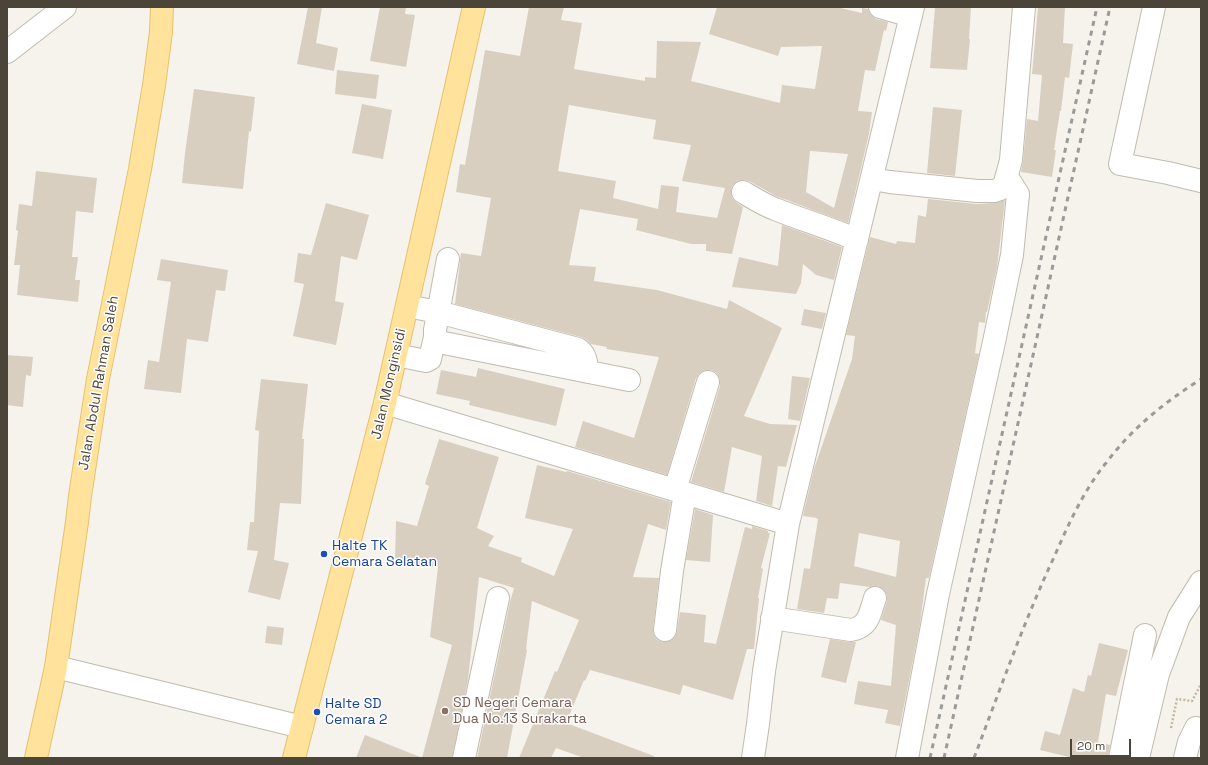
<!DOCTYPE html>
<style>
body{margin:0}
#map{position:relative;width:1208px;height:765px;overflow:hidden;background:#f6f3ec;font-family:"Space Grotesk",sans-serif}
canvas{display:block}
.frame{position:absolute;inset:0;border:8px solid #4b4439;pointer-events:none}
.scale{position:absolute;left:1070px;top:739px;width:61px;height:18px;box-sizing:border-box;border:2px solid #4b4439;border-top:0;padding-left:5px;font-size:12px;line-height:14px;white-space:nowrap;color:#4b4439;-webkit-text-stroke:3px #fff;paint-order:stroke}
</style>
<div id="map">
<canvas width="1208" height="765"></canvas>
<div class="frame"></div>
<div class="scale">20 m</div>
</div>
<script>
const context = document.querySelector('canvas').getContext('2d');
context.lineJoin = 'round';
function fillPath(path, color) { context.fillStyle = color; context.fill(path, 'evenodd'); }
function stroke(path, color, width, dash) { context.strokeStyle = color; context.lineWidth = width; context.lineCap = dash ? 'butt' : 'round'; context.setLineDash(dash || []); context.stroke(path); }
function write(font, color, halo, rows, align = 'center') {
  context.font = font + ' "Space Grotesk",sans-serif'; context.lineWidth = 3; context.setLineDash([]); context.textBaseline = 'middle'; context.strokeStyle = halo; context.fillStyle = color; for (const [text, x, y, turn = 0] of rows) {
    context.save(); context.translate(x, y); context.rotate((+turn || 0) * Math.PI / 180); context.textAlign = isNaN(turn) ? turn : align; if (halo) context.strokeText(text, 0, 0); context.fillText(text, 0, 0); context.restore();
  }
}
fillPath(new Path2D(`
 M308,7H322L316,43L338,48L334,71L297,64Z
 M380,7H406L405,14L415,15L406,67L370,61Z
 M529,7H564L561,20L582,23L574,69L645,81V77L656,78L657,41L701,42L691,81L780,103L782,85L815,89L822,46L781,47L778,56L709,34L717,7H836L862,13V8L868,9L871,15L876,19L888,22L886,31L884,30L875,71L865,70L858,111L872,112L869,134L848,223L776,196L749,181L744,180L737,181L732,186L731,191L732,198L737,203L743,207L732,254L706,251V244H691L636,230L638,219L580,209L569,265L596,267L594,281L657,290L727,309L729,300L782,328L744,416L770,424L797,425L786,467L778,466L772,506L756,501L762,456L732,447L724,492L691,482L720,386V379L717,373L711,370H706L700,373L696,378L667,475L575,447L583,421L634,438L659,357L606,349L607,347L591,344L586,339L581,337L455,304L461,253L481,256L491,198L456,192L460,164L465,165L485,50L520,56ZM569,105L656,120L653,139L691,145L682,181L725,188L717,218L676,212L679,187L661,185L658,209L613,198L616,181L558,171ZM810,151L848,154L834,208L806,192Z
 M935,7H971L969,39H970L967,70L930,68Z
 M1038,7H1065L1063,43L1073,44L1069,78L1065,77L1061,111H1060L1054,150H1056L1052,177L1021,172L1023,161L1027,119L1038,121L1042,75L1032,74Z
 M337,70L379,75L376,99L335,94Z
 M194,89L255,97L251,132L249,131L243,189L182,183L185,153Z
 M362,104L392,110L383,159L352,153Z
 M933,107L962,110L955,176L927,173Z
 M36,171L97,178L93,213L76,211L72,257H78L75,280H80L78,302L17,295L20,265H14L18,231L16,230L19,204L32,206Z
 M928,199L977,204L994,203L1005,200L997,267L987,312H986L985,323L979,322L975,353L979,354L929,578H926L920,624L900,726L885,723L888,710L854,704L858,681L891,686L896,625L881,620L887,601V595L884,590L878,586L870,587L840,583L838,599L827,598L824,613L797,609L804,568L810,569L818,519H816L817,518L803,516L804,511L814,469L852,359L855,336L846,335L870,237L896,244L897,241L915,243L918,215L926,217ZM859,533L900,541L896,577L854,566Z
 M326,203L369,215L357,260L341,256L335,301L344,303L336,345L293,336L304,284L294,282L298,253L311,255Z
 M782,225L842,247L834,280L816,275L803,264L801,283L796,294L732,287L739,257L778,266Z
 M161,259L228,270L225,291L216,290L208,342L187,339L181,393L144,389L148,360L159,362L171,282L157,280Z
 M804,309L826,313L822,329L801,325Z
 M7,355L33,357L31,376L26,375L23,407L7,405Z
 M478,368L565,389L556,426L469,405L470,401L436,394L441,370L476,377Z
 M792,376L810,378L800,421L788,419Z
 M261,379L308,384L302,439H304L301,504L280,503L274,560L289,563L280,600L248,592L258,551L247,550L250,522H254L259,431L255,430Z
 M439,439L499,457L477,528L494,536L488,546L522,558L521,562L554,576L573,529L525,518L537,465L566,472L567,471L671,502L666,530L648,524L633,577L659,578L653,629L654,635L657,640L663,642L670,641L675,637L677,631L680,612L706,615L704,642L716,644L745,527L752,529V526L768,531V533H770L761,568L763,569L758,598H759L754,649H747L733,700L683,685L680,695L590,670L585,681L584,680L566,723L654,756V758H584L556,748L551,758H519L555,671L557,672L579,620L532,601L526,649L527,650L507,758H477L510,602L514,588L479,577L468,680L452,758H422L452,645L430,637L438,567L395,563L396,521L417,526L429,486L425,484Z
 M695,509L713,515L710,562L686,560Z
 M267,626L284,628L282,645L265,643Z
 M830,639L849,642H856L846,683L821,677Z
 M1099,643L1128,650L1116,696L1106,694L1098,742L1110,745L1108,758H1073L1040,750L1045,731L1060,735L1073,688L1084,692L1088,675L1091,676Z
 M365,735L420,757L419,758H356Z`), '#d8cfc1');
const minor = new Path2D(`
 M880,7L911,16
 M1154,7L1120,164L1168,173L1201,181
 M7,52L65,7
 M872,179L890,182L977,191H994L1000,189L1004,186L1011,160L1024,7
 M743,192C753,198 764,205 775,209C802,220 830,228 857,240
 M448,259L435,330V337L439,342L629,380
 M407,306L438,312L578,349C586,354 586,363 588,372
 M396,355L426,361L430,359L435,337
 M385,403L788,524L913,7
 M675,490L708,382
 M772,618L851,630C869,627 870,613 875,598
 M665,630L672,571L685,493
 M56,667L302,727
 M464,758L498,598
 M753,758L758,724L764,671L788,524
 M907,758L938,594L994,342L1012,255L1018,194L1007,177
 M1120,758L1145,635
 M1138,758L1158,674L1179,617L1201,582
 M1185,758L1189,742L1196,728L1201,731`);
const major = new Path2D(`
 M36,758L56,667L77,522L80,496L98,379L140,169L154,85L161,32L162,7
 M294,758L385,403L474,7`);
stroke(minor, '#c2bbae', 24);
stroke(major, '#e6c16a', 24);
stroke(new Path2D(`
 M1171,728L1177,699L1192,701L1201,684`), '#c4b79f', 2.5, [2, 2]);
stroke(minor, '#fff', 22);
stroke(major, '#ffe39c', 22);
stroke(new Path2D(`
 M930,758L1097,7
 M944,758L1110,7
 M974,758C1000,690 1024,621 1055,555C1069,523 1084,490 1106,463C1133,427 1164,403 1201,379`), '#9a9a9a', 3, [5, 5]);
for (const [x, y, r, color] of [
 [324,554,4,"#1a4fb4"],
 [445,711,4,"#8d6e63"],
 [317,712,4,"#1a4fb4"]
]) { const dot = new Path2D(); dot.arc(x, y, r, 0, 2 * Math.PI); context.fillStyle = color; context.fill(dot); stroke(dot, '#fff', 1.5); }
write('14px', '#4b4439', '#fff', [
 ["Jalan Abdul Rahman Saleh",99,383,-80],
 ["Jalan Monginsidi",389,384,-77]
]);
write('14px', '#164399', '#fff', [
 ["Halte TK",332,546],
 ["Cemara Selatan",332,562],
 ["Halte SD",325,704],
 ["Cemara 2",325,720]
], 'left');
write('14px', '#785e54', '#fff', [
 ["SD Negeri Cemara",453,703],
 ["Dua No.13 Surakarta",453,719]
], 'left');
</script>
